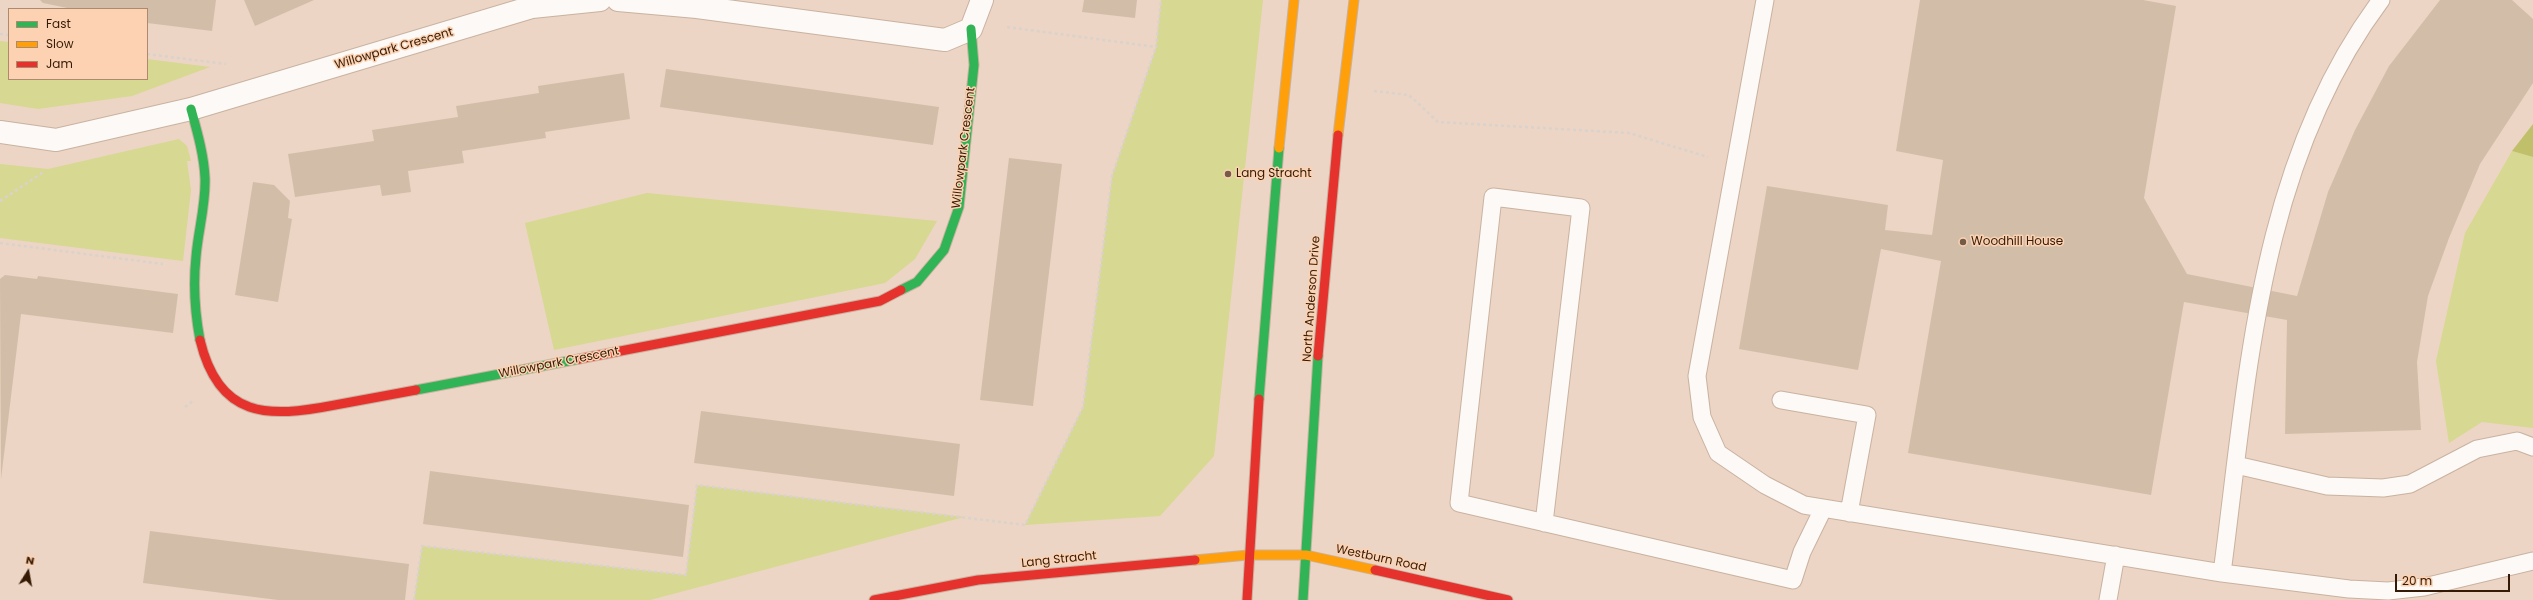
<!DOCTYPE html>
<style>
body{margin:0}
#map{position:relative;width:2533px;height:600px;overflow:hidden;background:#ecd5c4;font-family:Poppins,sans-serif}
canvas{display:block}
.legend{position:absolute;left:8px;top:8px;width:140px;height:72px;box-sizing:border-box;background:#fdd2b3;border:1px solid #ad896d;margin:0;padding:5px 7px;list-style:none;font-size:12px;color:#351b05}
.legend li{display:flex;align-items:center;gap:8px;height:20px}
.legend b{width:20px;border:1px solid #ad896d}
.north{position:absolute;left:8px;top:552px;width:40px;height:40px;-webkit-text-stroke:3px #fdd2b3;paint-order:stroke;rotate:11deg;font-size:11px;font-weight:700;line-height:16px;text-align:center;color:#351b05}
.north::after{content:'';display:block;margin:auto;width:14px;height:18px;background:#351b05;clip-path:polygon(50% 0,100% 100%,50% 72%,0 100%)}
.scale{position:absolute;left:2395px;top:574px;width:115px;height:18px;box-sizing:border-box;border:2px solid #351b05;border-top:0;padding-left:5px;font-size:12px;line-height:14px;white-space:nowrap;color:#351b05;-webkit-text-stroke:3px #fdd2b3;paint-order:stroke}
</style>
<div id="map">
<canvas width="2533" height="600"></canvas>
<ul class="legend">
<li><b style="height:5px;background:#30b455"></b>Fast</li>
<li><b style="height:5px;background:#ff9f0a"></b>Slow</li>
<li><b style="height:5px;background:#e5322d"></b>Jam</li>
</ul>
<div class="north">N</div>
<div class="scale">20 m</div>
</div>
<script>
const context = document.querySelector('canvas').getContext('2d');
context.lineJoin = 'round';
function fillPath(path, color) { context.fillStyle = color; context.fill(path, 'evenodd'); }
function stroke(path, color, width, dash) { context.strokeStyle = color; context.lineWidth = width; context.lineCap = dash ? 'butt' : 'round'; context.setLineDash(dash || []); context.stroke(path); }
function write(font, color, halo, rows, align = 'center') {
  context.font = font + ' Poppins,sans-serif'; context.lineWidth = 3; context.setLineDash([]); context.textBaseline = 'middle'; context.strokeStyle = halo; context.fillStyle = color; for (const [text, x, y, turn = 0] of rows) {
    context.save(); context.translate(x, y); context.rotate((+turn || 0) * Math.PI / 180); context.textAlign = isNaN(turn) ? turn : align; if (halo) context.strokeText(text, 0, 0); context.fillText(text, 0, 0); context.restore();
  }
}
fillPath(new Path2D(`
 M1161,0H1263L1214,456L1160,516L1025,525L1083,407L1112,176L1156,47Z
 M0,41L9,42V79H147V59L210,67L132,96L38,109L0,103Z
 M179,139L187,146L191,161H187L191,190L183,261L0,238V164L48,169Z
 M2512,151L2533,157V428L2482,422L2449,443L2436,361L2465,233Z
 M647,193L937,221L915,259L885,283L554,350L525,223Z
 M697,485L964,517L650,600H414L422,546L686,575Z`), '#d7d891');
fillPath(new Path2D(`
 M2533,124V157L2512,151Z`), '#bfc069');
fillPath(new Path2D(`
 M40,0H216L212,31L147,23V9H72L43,3Z
 M244,0H314L255,26Z
 M1084,0H1137L1135,18L1082,12Z
 M1920,0H2143L2176,6L2144,198L2187,274L2297,296L2328,192L2355,130L2389,66L2440,0H2512L2533,19V83L2480,164L2449,238L2428,296L2417,362L2421,430L2285,434L2287,320L2184,302L2151,495L1908,453L1941,261L1881,249L1858,370L1739,349L1767,186L1888,205L1885,230L1932,235L1943,160L1896,151Z
 M666,69L939,107L933,145L660,107Z
 M624,73L630,119L545,132L546,138L462,151L464,163L408,171L411,192L382,196L380,185L295,197L288,154L374,141L372,130L458,117L456,106L539,93L538,86Z
 M1009,158L1062,164L1033,406L980,400Z
 M253,182L274,185L290,201L288,218L292,219L278,302L235,295Z
 M5,275L37,279L38,276L178,294L173,333L21,314L1,479L0,279Z
 M701,411L960,444L954,496L694,463Z
 M430,471L689,505L683,557L423,524Z
 M150,531L409,564L405,600H278L143,583Z`), '#d2bea8');
const lane = new Path2D(`
 M1765,0L1697,376L1702,417L1718,453L1765,485L1804,505L2222,573L2349,589L2388,591L2424,587L2533,561
 M1781,400L1867,415L1849,513
 M2236,465L2327,486L2383,488L2410,484L2477,449L2517,441L2533,447
 M1544,523L1581,208L1493,197L1459,503L1793,580L1802,552L1823,509
 M2222,573C2248,377 2258,164 2381,0
 M2108,600L2116,555`);
const street = new Path2D(`
 M618,0L697,7L945,40L971,29L982,0
 M0,132L56,140L191,109L532,7L600,0`);
const fast = new Path2D(`
 M191,109C197,131 204,155 205,178C206,205 198,231 196,257C193,285 195,313 200,340
 M901,290L917,282L944,250L959,207L974,65L971,29
 M416,390L579,359
 M1259,399L1279,148
 M1303,600L1318,356`);
const slow = new Path2D(`
 M1338,135L1354,0
 M1279,148L1294,0
 M1195,560L1248,555H1306L1375,570`);
const jam = new Path2D(`
 M200,340C219,419 268,418 335,405C362,400 389,395 416,390
 M1318,356L1338,135
 M579,359L880,301L901,290
 M1375,570L1508,600
 M874,600L978,580L1195,560
 M1247,600L1259,399`);
stroke(lane, '#c9b2a0', 19);
stroke(street, '#c9b2a0', 24);
stroke(fast, '#c9b2a0', 11);
stroke(slow, '#c9b2a0', 11);
stroke(jam, '#c9b2a0', 11);
stroke(new Path2D(`
 M1007,27L1156,47L1161,0
 M0,34L9,35
 M147,54L226,64
 M1374,91L1409,95L1438,122L1629,133L1708,157
 M0,201L45,171
 M0,243L163,264
 M185,407L193,401
 M414,600L422,546L686,575L697,485L1025,525L1083,407L1112,176L1156,47`), '#dad2cc', 2.5, [3, 3]);
stroke(lane, '#fcf9f6', 17);
stroke(street, '#fcf9f6', 22);
stroke(fast, '#30b455', 9);
stroke(slow, '#ff9f0a', 9);
stroke(jam, '#e5322d', 9);
for (const [x, y, r, color] of [
 [1228,174,4,"#755c48"],
 [1963,242,4,"#755c48"]
]) { const dot = new Path2D(); dot.arc(x, y, r, 0, 2 * Math.PI); context.fillStyle = color; context.fill(dot); stroke(dot, '#fdd2b3', 1.5); }
write('12px', '#351b05', '#fdd2b3', [
 ["Willowpark Crescent",394,49,-16],
 ["Willowpark Crescent",964,148,-83],
 ["North Anderson Drive",1312,299,-86],
 ["Willowpark Crescent",559,363,-11],
 ["Westburn Road",1381,559,12],
 ["Lang Stracht",1059,560,-6]
]);
write('12px', '#351b05', '#fdd2b3', [
 ["Lang Stracht",1236,174],
 ["Woodhill House",1971,242]
], 'left');
</script>
